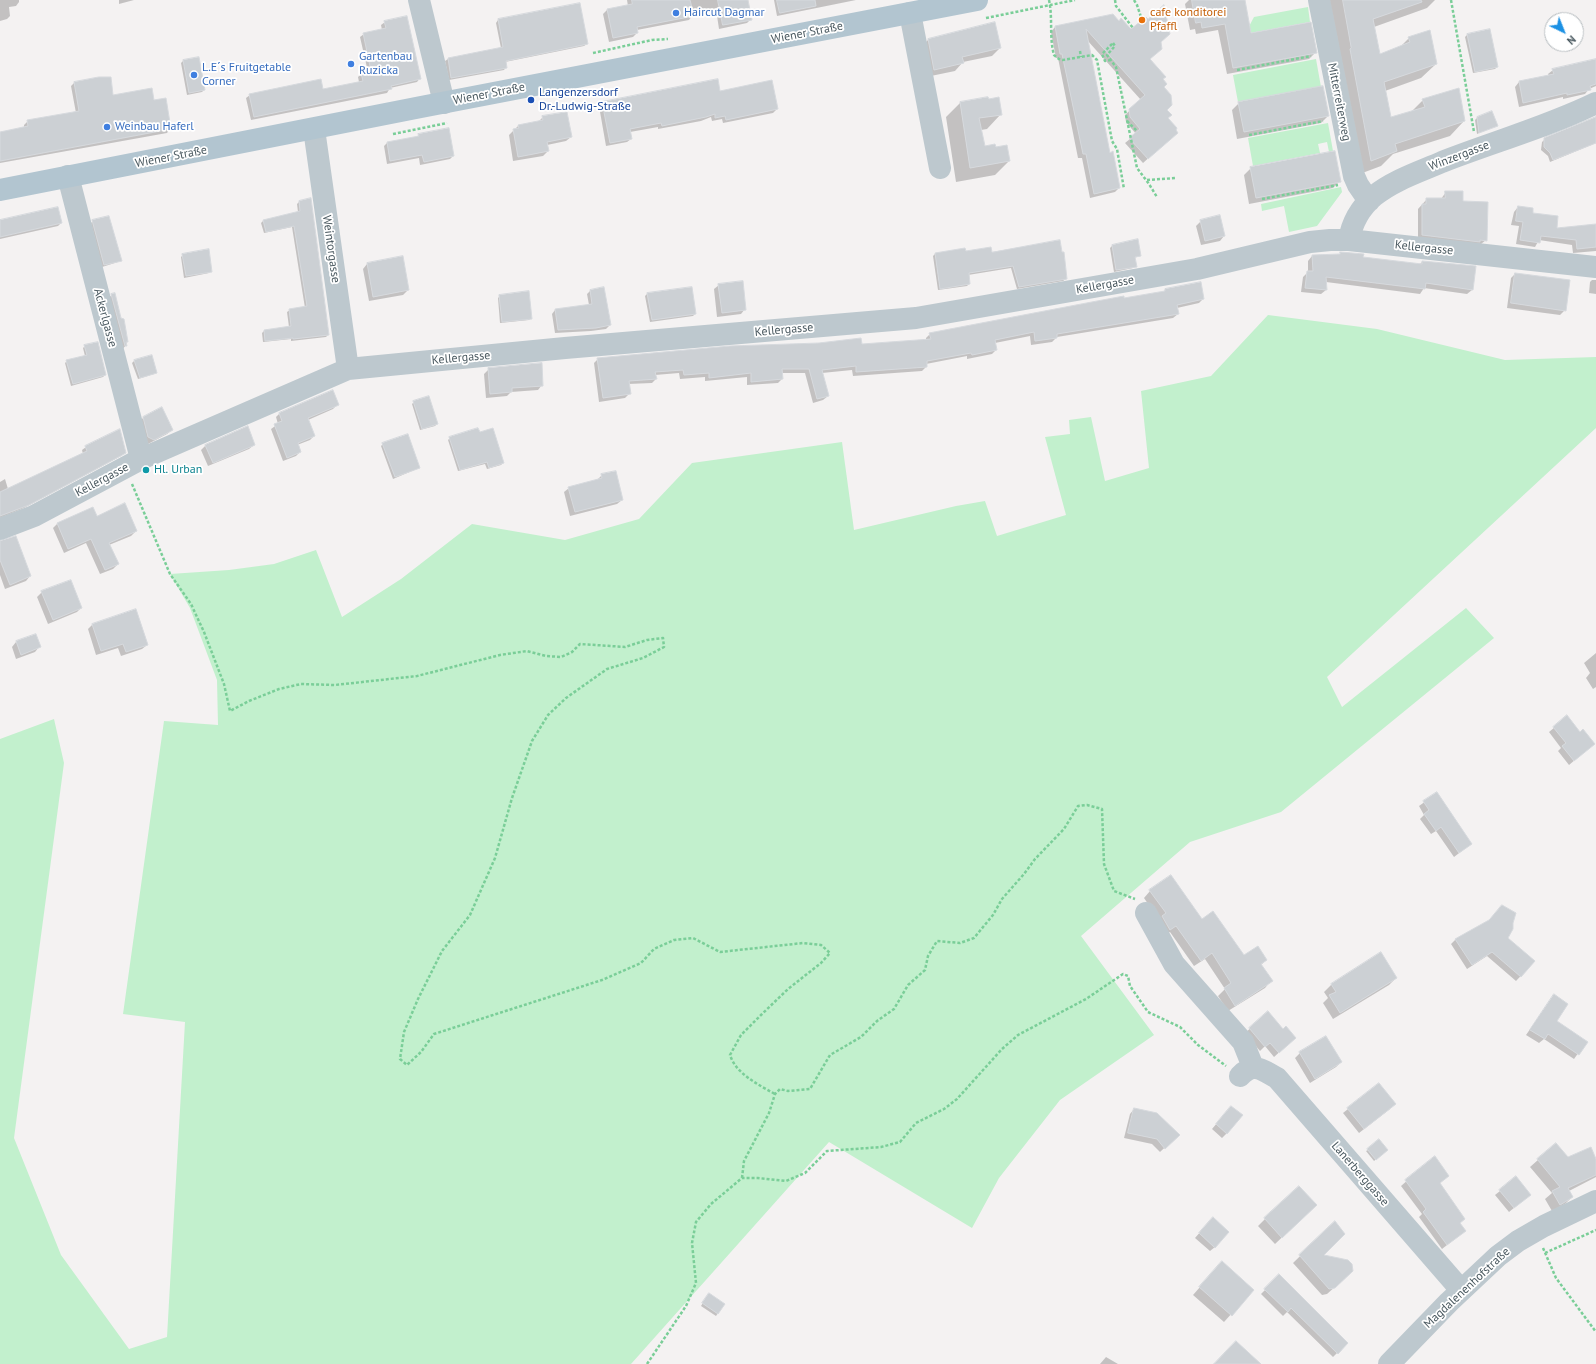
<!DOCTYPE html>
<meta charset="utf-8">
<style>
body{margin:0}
#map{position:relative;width:1596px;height:1364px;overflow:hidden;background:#f4f2f2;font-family:"PT Sans",sans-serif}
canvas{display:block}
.north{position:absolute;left:1544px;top:12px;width:40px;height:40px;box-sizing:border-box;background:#fff;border:1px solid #b6bcbf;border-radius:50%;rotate:137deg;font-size:11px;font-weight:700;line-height:16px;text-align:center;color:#49585f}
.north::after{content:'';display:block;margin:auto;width:14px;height:18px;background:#1c91e4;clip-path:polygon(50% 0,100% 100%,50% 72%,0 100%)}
</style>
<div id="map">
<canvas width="1596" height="1364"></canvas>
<div class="north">N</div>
</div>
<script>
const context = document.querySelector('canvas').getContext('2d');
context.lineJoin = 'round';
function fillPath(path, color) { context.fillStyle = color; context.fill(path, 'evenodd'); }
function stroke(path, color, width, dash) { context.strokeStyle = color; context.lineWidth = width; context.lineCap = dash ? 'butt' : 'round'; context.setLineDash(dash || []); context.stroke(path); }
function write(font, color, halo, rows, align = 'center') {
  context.font = font + ' "PT Sans",sans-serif'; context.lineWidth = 3.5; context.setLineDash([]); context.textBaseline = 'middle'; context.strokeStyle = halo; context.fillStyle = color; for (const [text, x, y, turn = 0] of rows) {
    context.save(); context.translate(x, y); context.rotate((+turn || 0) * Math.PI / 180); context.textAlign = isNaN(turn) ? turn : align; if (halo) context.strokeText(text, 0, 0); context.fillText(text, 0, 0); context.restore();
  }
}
fillPath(new Path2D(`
 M1308,7L1310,22L1245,34L1254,17Z
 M1316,59L1321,87L1238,102L1233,75Z
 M1328,123L1333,151L1329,152L1327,142L1318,144L1320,153L1253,166L1248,138Z
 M1341,187L1342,192L1317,226L1289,232L1284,206L1262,211L1261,204Z
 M1268,315L1377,329L1505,360L1596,357V428L1327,677L1342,707L1466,608L1494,638L1281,812L1190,842L1081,936L1154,1035L1060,1100L999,1178L972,1228L829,1142L631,1364H0V739L54,719L64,763L14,1138L61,1255L129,1349L167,1337L185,1022L123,1014L164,721L218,725L217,680L190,608L170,574L229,570L274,564L316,550L342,617L401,579L472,524L565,540L639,519L692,463L842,442L854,530L956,506L985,501L997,536L1066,515L1045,437L1070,434L1069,420L1091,417L1105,481L1149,468L1141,391L1211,376Z`), '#c2f0cd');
fillPath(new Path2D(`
 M0,0H19V2L16,6L9,7L10,16L7,19L0,21Z
 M119,0H134L119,4Z
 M627,0H747L751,19L747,23L719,29L716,9L692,13V16L689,20L637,30V33L633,37L609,42L603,14L607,10L628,6Z
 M774,0H856L777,16Z
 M1189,0H1244L1250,34L1316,52L1309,59L1227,74L1218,30L1196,34L1195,29L1190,30L1185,4Z
 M1326,0H1435L1427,8L1374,27L1379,55L1399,48L1409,38L1436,64L1421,78L1385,91L1390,118L1411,112L1423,100L1464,121L1450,136L1393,154L1381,166L1357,175Z
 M498,20L587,44L584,46L505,62L506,67L504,70L449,80L445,61L448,59L501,48L496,23Z
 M385,22L420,78L417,82L390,88L387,93L251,120L246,98L250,95L322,90L359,82L358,77L361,74L368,72L360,37L364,34L382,30L381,25Z
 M1119,22L1131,31L1160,42L1149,59L1162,80L1167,118L1172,137L1143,163L1125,143L1136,134L1126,122L1125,115L1141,100L1087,40L1110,155L1119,188L1115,192L1090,198L1082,158H1078L1058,58H1056L1051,32L1055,27Z
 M1467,35L1497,67L1495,69L1473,73L1465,37Z
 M928,40L1000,48L992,56L963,62L955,71L926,77L920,48Z
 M199,58L204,90L202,92L187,95L181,63L183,61Z
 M1596,60V86L1589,89L1585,94L1563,99V97L1519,107L1515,87L1519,82L1549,76L1548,74L1553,70Z
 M110,78L113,96L153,101L170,129L167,133L0,163V132L24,128V125L28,121L76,113L71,86L74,83Z
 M719,92L777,109L773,113L723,123L722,119L712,121L711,117L701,121L658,129V127L630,132L631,139L627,142L606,146L599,106L603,102Z
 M960,103L1001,114L987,129L981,130L984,147L995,148L1009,161L995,175L956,182L946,117Z
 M1239,103L1328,116L1321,123L1237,139L1232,110Z
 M543,117L571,137L566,141L547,145L548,151L543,156L513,161L509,135L519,125L538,122Z
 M1477,118L1497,125L1477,134L1475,120Z
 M1596,118V143L1550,162L1548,156L1541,150L1542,142L1545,139Z
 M419,135L453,156L450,159L420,165L419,158L387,164L384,146L387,143L416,137Z
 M1251,168L1340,181L1333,188L1249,204L1244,175Z
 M1446,192L1462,202L1486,240L1481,244L1418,239V209L1427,199H1441Z
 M299,202L328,335L326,337L291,341V339L263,342L262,333L264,331L289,327L287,312L290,310L305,308L292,227L264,233L261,223L263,221L298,212L297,204Z
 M1518,207L1555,229L1596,225V251L1573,253L1572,245L1539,240L1535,247L1516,244L1519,226L1511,225L1514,212Z
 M0,221L61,223L58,226L0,239Z
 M93,221L120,260L118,262L102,267L91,223Z
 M1201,221L1224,236L1220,241L1201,245L1196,226Z
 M1137,241L1140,256L1134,258L1135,266L1133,268L1114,272L1110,248L1112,246Z
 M964,250L965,253H991L1066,279L1063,281L1017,289L1011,268L968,275L969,284L967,286L938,290L933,256L935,254Z
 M183,255L211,271L209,273L184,278L181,257Z
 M1312,256L1362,258L1419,265L1422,262L1472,290L1467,294L1424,288L1420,294L1326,282V290L1321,294L1301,292L1303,277L1308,272V261Z
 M367,264L408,290L403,295L369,301L363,269Z
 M1515,274L1565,310L1560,315L1507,308L1511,278Z
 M1592,280H1596V294L1589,293L1590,282Z
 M719,285L745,309L741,314L717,317L714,289Z
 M692,288L695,314L693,316L650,322L645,296L647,294Z
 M1165,290L1203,299L1199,303L1177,308L1178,314L1173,318L1057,337L1052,342L1031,345L1030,336L995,343L996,350L992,354L967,359V356L926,364V367L922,371L853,376L852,370L822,373L828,396L823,400L813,403L805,373H782V379L778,383L747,385V377L705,381V377L680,379L679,373L655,375L656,379L652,383L628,384L629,394L625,398L599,402L594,363L598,359L861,345L926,340V338L930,334L1163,293Z
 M590,291L610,325L606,329L591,331L555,333L552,314L555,310L589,305L587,294Z
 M112,295L127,342L126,345L122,350L107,299Z
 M500,296L531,318L529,320L500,323L498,298Z
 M85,346L105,375L103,377L71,386L65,363L67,361L85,356L83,348Z
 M134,361L156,372L154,374L138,379L132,363Z
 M489,369L542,385L538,390L511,392L507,396L486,398L484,374Z
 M414,402L437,424L435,426L420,430L412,404Z
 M337,405L333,409L308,420L314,436L310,440L297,445L300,452L296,456L283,461L271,429L278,424L276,417L280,413Z
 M144,417L172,430L167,434L148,444L139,422Z
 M479,434L503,463L501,465L487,469L485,464L458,471L448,440L450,438Z
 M383,444L419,468L393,479L381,446Z
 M206,445H254L249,449L208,466L201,450Z
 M86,447L125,452L121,456L24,508L0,518V482L5,479L8,489L83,454L82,450Z
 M602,475L622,500L617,504L570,516L564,492L569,488L597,480Z
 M97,517L136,531L131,536L109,545L118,564L113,569L100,574L86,543L64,553L53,528L57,524Z
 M0,543L30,576L26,581L5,589L0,575Z
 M42,592L81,608L77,612L48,624L37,597Z
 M135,610L147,645L142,649L121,656L118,648L96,655L88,629L92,625Z
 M35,635L39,647L35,652L16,659L12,647L16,642Z
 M1596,653V687L1593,689L1586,678L1590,673L1584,663Z
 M1567,717L1580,733L1594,744L1569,765L1558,751L1561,748L1549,732Z
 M1437,793L1471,844L1454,857L1436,831L1431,834L1420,819L1424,815L1419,806Z
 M1150,891L1202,920L1244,957L1266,960L1261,965L1271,981L1265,988L1228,1011L1218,996L1225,989L1205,959L1194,966L1170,932L1163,936L1159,920L1144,898Z
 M1488,921L1534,962L1516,981L1487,956L1467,969L1451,944L1456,939Z
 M1396,978L1389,985L1333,1019L1323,1003L1328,998L1324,992L1331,985Z
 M1554,995L1556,1021L1586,1042L1574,1059L1544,1039L1539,1043L1526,1035Z
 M1268,1013L1283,1030L1295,1038L1274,1057L1265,1046L1260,1051L1245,1033Z
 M1300,1053L1341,1062L1336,1067L1310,1083L1295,1058Z
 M1134,1109L1178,1135L1160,1152L1152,1144L1124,1138L1130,1114Z
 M1348,1109H1390L1359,1133L1343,1113Z
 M1227,1111V1133L1222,1138L1212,1129Z
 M1556,1144L1568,1159L1596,1162V1177L1569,1191L1572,1197L1565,1204L1552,1211L1545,1199L1552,1193L1530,1167Z
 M1368,1150L1385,1152L1374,1161L1366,1151Z
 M1434,1157L1439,1184L1459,1224L1465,1231L1442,1249L1419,1217L1422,1214L1401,1186Z
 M1500,1191L1525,1199L1509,1212L1495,1195Z
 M1309,1212L1275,1244L1258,1226L1265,1219Z
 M1335,1222L1322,1255L1345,1278L1327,1294L1322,1295L1293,1263Z
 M1208,1223L1215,1247L1210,1251L1195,1238Z
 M1215,1270L1253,1290L1224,1322L1193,1295Z
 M1279,1276L1347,1343L1333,1357L1287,1312L1283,1316L1261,1294Z
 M707,1296L724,1304L716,1316L701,1306Z
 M1106,1357L1118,1364H1100Z`), '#0003');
const building = new Path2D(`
 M632,0H690L694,16L637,27L638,33L613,38L607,9L632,4Z
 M718,0H748L752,20L723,25Z
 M777,0H815L816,6L780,13Z
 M1192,0H1245L1251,33L1311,22L1317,53L1233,68L1225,24L1202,28L1201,22L1196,23Z
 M1343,0H1421L1422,2L1373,19L1380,54L1410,42L1408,37L1430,30L1437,64L1384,82L1391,117L1425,107L1422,99L1459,88L1465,121L1395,144L1397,151L1371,161L1350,49L1351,48Z
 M580,3L588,44L506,61L507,68L451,78L448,58L503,47L498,19Z
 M1164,5L1170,34L1161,42L1162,49L1150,59L1166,77L1163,79L1167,84L1164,87L1171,95L1172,105L1167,110L1172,115L1168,118L1177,128L1176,130L1178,133L1148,159L1129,138L1140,129L1130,117L1129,109L1145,95L1086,29L1110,153L1113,151L1120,188L1094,194L1086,154H1083L1062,54H1060L1055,26L1113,14L1119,21L1121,18L1131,29L1146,17L1148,19Z
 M407,16L421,79L391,86L392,89L254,117L249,94L321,79L323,89L363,81L361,73L371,71L363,33L386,28L384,21Z
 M995,22L1001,48L962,57L964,63L934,70L928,39Z
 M1490,29L1498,67L1475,72L1467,34Z
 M199,57L205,90L189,93L183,60Z
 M1596,59V84L1590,86L1591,90L1567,95V93L1523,103L1519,81L1554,74L1552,69Z
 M99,77H111L113,95L152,88L154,100L166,98L171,129L0,161V132L28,126L27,120L79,111L74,82Z
 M718,79L720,91L772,80L778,109L726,120L725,116L715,118V114L706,117L662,126L661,123L630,129L632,139L610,143L602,102Z
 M1323,86L1329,116L1244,132L1238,102Z
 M988,97L989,99L999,97L1002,115L979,118L985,146L995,144L996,147L1007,145L1010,161L970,168L960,102Z
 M1492,111L1498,126L1479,133L1477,117Z
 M567,112L572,137L547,142L549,151L518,157L513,129L519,128L518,125L543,120L542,116Z
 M1596,117V143L1553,160L1550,153L1544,147V138Z
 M449,128L454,156L424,162L422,155L390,161L387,142L419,136L418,134Z
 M1335,151L1341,182L1256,198L1250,167Z
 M1445,191H1463V201L1488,202L1487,241L1480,240V242L1422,235V204H1426V198H1445Z
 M311,198L329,335L293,339V338L265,341L264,330L291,326L289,309L307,306L294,226L266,232L263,220L300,211L299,201Z
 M1518,206L1533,208V213L1558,216L1557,228L1596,224V247L1577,249L1576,240L1541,236L1540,243L1520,240L1523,222L1516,221Z
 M58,207L62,223L0,237V220Z
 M1220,215L1225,236L1205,241L1200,220Z
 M109,216L122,261L104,265L92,220Z
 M1138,239L1141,256L1135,257L1137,267L1116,270L1112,245Z
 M1060,240L1062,252H1064L1067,279L1019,287L1013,266L969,273L970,284L940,289L935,253L965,248L966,251L991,247L992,252Z
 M209,249L212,272L186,276L182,254Z
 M1340,252L1364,254L1363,257L1422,264V261L1476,266L1473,290L1426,283L1425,289L1326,277L1327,290L1305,288L1307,271H1313L1312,255L1340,254Z
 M403,256L409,290L373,297L367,263Z
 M1515,273L1570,280L1566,311L1511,303Z
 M743,281L746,310L722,313L718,284Z
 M1201,282L1204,299L1177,305L1179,314L1057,334V338L1035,341L1034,332L995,340L997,350L972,355L971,353L927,361V367L856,372V366L822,370L829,396L817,399L809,369H782L783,379L751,382V373L709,378V373L684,375L683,370L655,372L657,379L629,381L631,394L603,398L597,358L730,346L819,343L861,338L862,344L931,339L929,333L1097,301L1124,296V298L1165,291V289Z
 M604,287L611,325L596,328L558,330L555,309L592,304L590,290Z
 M692,287L696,314L652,320L647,293Z
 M529,291L532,319L502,322L499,295Z
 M115,293L121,318L124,319L128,342H126L127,346H125L111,294Z
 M98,342L106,375L73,384L66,360L87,355L84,345Z
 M152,355L157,373L140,378L134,360Z
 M542,363L543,386L512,388V392L490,394L488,368Z
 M333,390L339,405L308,418L315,436L298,443L301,452L287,458L274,424L282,421L279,413Z
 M429,396L438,424L422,429L413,401Z
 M162,407L173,430L154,440L148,437L143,417Z
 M248,426L255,445L213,463L205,445Z
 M478,428L480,432L493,428L504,463L489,468L487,462L460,470L449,437Z
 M120,429L126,453L29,505L0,516V492L87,451L85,446Z
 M408,434L420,468L395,477L382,443Z
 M616,471L623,500L575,512L568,487L602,478L601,474Z
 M125,503L137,531L109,543L119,564L105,570L91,539L68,549L57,523L93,507L97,516Z
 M16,536L31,576L10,585L0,560V541Z
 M71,580L82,608L53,620L41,591Z
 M136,609L148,645L126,652L123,644L101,651L92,624Z
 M36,634L41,647L21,655L16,641Z
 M1567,715L1580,732L1583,729L1595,744L1574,761L1562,746L1566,743L1553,727Z
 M1437,792L1472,844L1459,853L1441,827L1436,831L1424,814L1429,810L1423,801Z
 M1171,875L1202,919L1213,911L1244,955L1258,946L1267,960L1261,964L1273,981L1235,1006L1224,988L1231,983L1212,953L1201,961L1176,926L1170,930L1162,916L1166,913L1149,890Z
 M1502,905L1516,913L1513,923V929L1508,938L1535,961L1521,977L1492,952L1472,965L1455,939L1489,920Z
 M1381,952L1397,978L1340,1013L1329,995L1336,992L1331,984Z
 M1554,994L1568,1004L1557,1021L1588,1042L1579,1055L1548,1034L1545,1039L1530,1030Z
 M1268,1011L1283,1029L1286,1026L1296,1038L1279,1053L1270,1043L1265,1047L1249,1028Z
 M1326,1036L1342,1062L1315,1079L1299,1052Z
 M1379,1083L1396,1104L1364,1129L1347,1108Z
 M1231,1106L1243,1115L1227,1134L1216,1124Z
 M1134,1108L1157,1113L1180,1135L1165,1149L1157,1139L1128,1133Z
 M1379,1139L1388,1150L1376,1160L1367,1149Z
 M1556,1143L1568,1157L1591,1147L1596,1159V1175L1568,1188L1573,1197L1560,1205L1552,1191L1560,1187L1537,1159Z
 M1435,1156L1449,1176L1440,1183L1465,1219L1460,1223L1466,1231L1447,1245L1423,1212L1426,1209L1405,1180Z
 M1516,1176L1531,1195L1514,1208L1499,1190Z
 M1299,1186L1317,1205L1282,1238L1264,1218Z
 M1213,1217L1229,1232L1215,1248L1199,1233Z
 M1335,1221L1345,1234L1324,1255L1348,1260L1352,1264L1353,1271L1335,1288L1329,1289L1299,1255Z
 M1222,1261L1254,1290L1232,1316L1199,1287Z
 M1279,1274L1348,1343L1338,1354L1291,1308L1288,1312L1264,1289Z
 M709,1293L725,1304L718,1314L702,1303Z
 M1236,1341L1261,1364H1214Z`);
fillPath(building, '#ccd0d4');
stroke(building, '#d6d9dd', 1);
stroke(new Path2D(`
 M1049,0C1053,18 1049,37 1054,55L1059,59L1063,60L1092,55L1097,60L1112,141L1117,149L1124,189
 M1115,0L1116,6L1133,28
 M1134,0L1137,5L1142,20
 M1451,0L1474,132
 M986,18L1075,0
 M1113,43L1115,46L1107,55L1116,67L1137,168L1149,184L1157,197
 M1080,51L1081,57
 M593,53L652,40L668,39
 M1111,60L1105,61L1102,54L1113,43
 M1237,70L1311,56
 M1127,121L1137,131
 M393,134L447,123
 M1249,135L1323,121
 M1147,180L1176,178
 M1262,199L1338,185
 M132,484L170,574L191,604L204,632L224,684L230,711L249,701L279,689L301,684L335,685L417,676L500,655L527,651L546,656L561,657L572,652L580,644L625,647L647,640L663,638L664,647L643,658L607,669L566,698L548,715L532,741L512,798L495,858L470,915L442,951L418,999L404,1032L400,1059L407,1065L421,1052L434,1034L602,980L641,963L654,949L674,940L693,938L720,952L803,943L821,945L830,953L821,963L788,989L761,1015L741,1035L730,1055C736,1074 759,1085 775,1094
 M742,1178L744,1161L769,1113L775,1094L780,1089L788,1091L810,1089L830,1055L861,1037L877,1021L894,1009L908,985L925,970L928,956L937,941L960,943L974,938L993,915L1002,899L1024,874L1035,859L1064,829L1078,806L1087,805L1102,809L1104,864L1114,891L1135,899
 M1543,1248L1556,1278L1596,1332
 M1545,1253L1596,1230
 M647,1364L686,1306L696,1283L692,1243L696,1222L711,1204L742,1178H758L786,1181L805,1173L827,1151L881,1147L900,1142L916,1123L944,1109L957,1099L1002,1049L1018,1035L1086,999L1123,974L1128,976L1130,986L1148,1012L1180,1027L1198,1045L1226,1066`), '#7ace98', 2.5, [3, 2]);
stroke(new Path2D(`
 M419,0L444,103
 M1319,0L1354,176L1358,185L1369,201
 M910,13L940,168
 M314,129L348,369
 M68,176L141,459
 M1349,240C1352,222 1360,208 1374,196C1394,180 1419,172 1442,162C1493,142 1547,127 1596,103
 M0,529L34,516L141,459L348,369L565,348L916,318L1197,269L1310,242L1330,240H1349L1596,267
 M1146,913L1174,964L1243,1042L1253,1067
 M1240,1076C1254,1061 1262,1070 1277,1078L1461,1290
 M1389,1364L1449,1302L1498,1256L1518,1241L1544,1226L1596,1201`), '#bdc8ce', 22);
stroke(new Path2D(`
 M0,190L421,107L977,0`), '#b2c5d0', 22);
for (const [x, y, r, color] of [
 [676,13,4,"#3f7fe0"],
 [1142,20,4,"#e8710a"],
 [351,64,4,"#3f7fe0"],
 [194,75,4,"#3f7fe0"],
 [531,100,4,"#1a4fb4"],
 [107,127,4,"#3f7fe0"],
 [146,470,4,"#0f9aa8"]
]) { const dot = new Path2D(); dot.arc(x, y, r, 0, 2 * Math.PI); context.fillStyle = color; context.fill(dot); stroke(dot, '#fff', 1.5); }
write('12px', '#366cbe', '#fff', [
 ["Haircut Dagmar",684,13],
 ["Gartenbau",359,57],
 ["Ruzicka",359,71],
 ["L.E´s Fruitgetable",202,68],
 ["Corner",202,82],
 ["Weinbau Haferl",115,127]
], 'left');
write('12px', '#c56008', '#fff', [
 ["cafe konditorei",1150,13],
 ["Pfaffl",1150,27]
], 'left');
write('12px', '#49585f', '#fff', [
 ["Wiener Straße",807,33,-11],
 ["Wiener Straße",489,94,-11],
 ["Mitterreiterweg",1339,102,79],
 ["Winzergasse",1459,156,-21],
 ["Wiener Straße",171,157,-11],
 ["Kellergasse",1424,248,6],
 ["Weintorgasse",331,249,82],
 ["Kellergasse",1105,285,-10],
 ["Ackerlgasse",105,318,75],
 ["Kellergasse",784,330,-5],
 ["Kellergasse",461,358,-5],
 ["Kellergasse",102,480,-28],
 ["Lanerberggasse",1360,1174,49],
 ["Magdalenenhofstraße",1467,1288,-43]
]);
write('12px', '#164399', '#fff', [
 ["Langenzersdorf",539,93],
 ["Dr.-Ludwig-Straße",539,107]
], 'left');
write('12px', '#0d838f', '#fff', [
 ["Hl. Urban",154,470]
], 'left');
</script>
